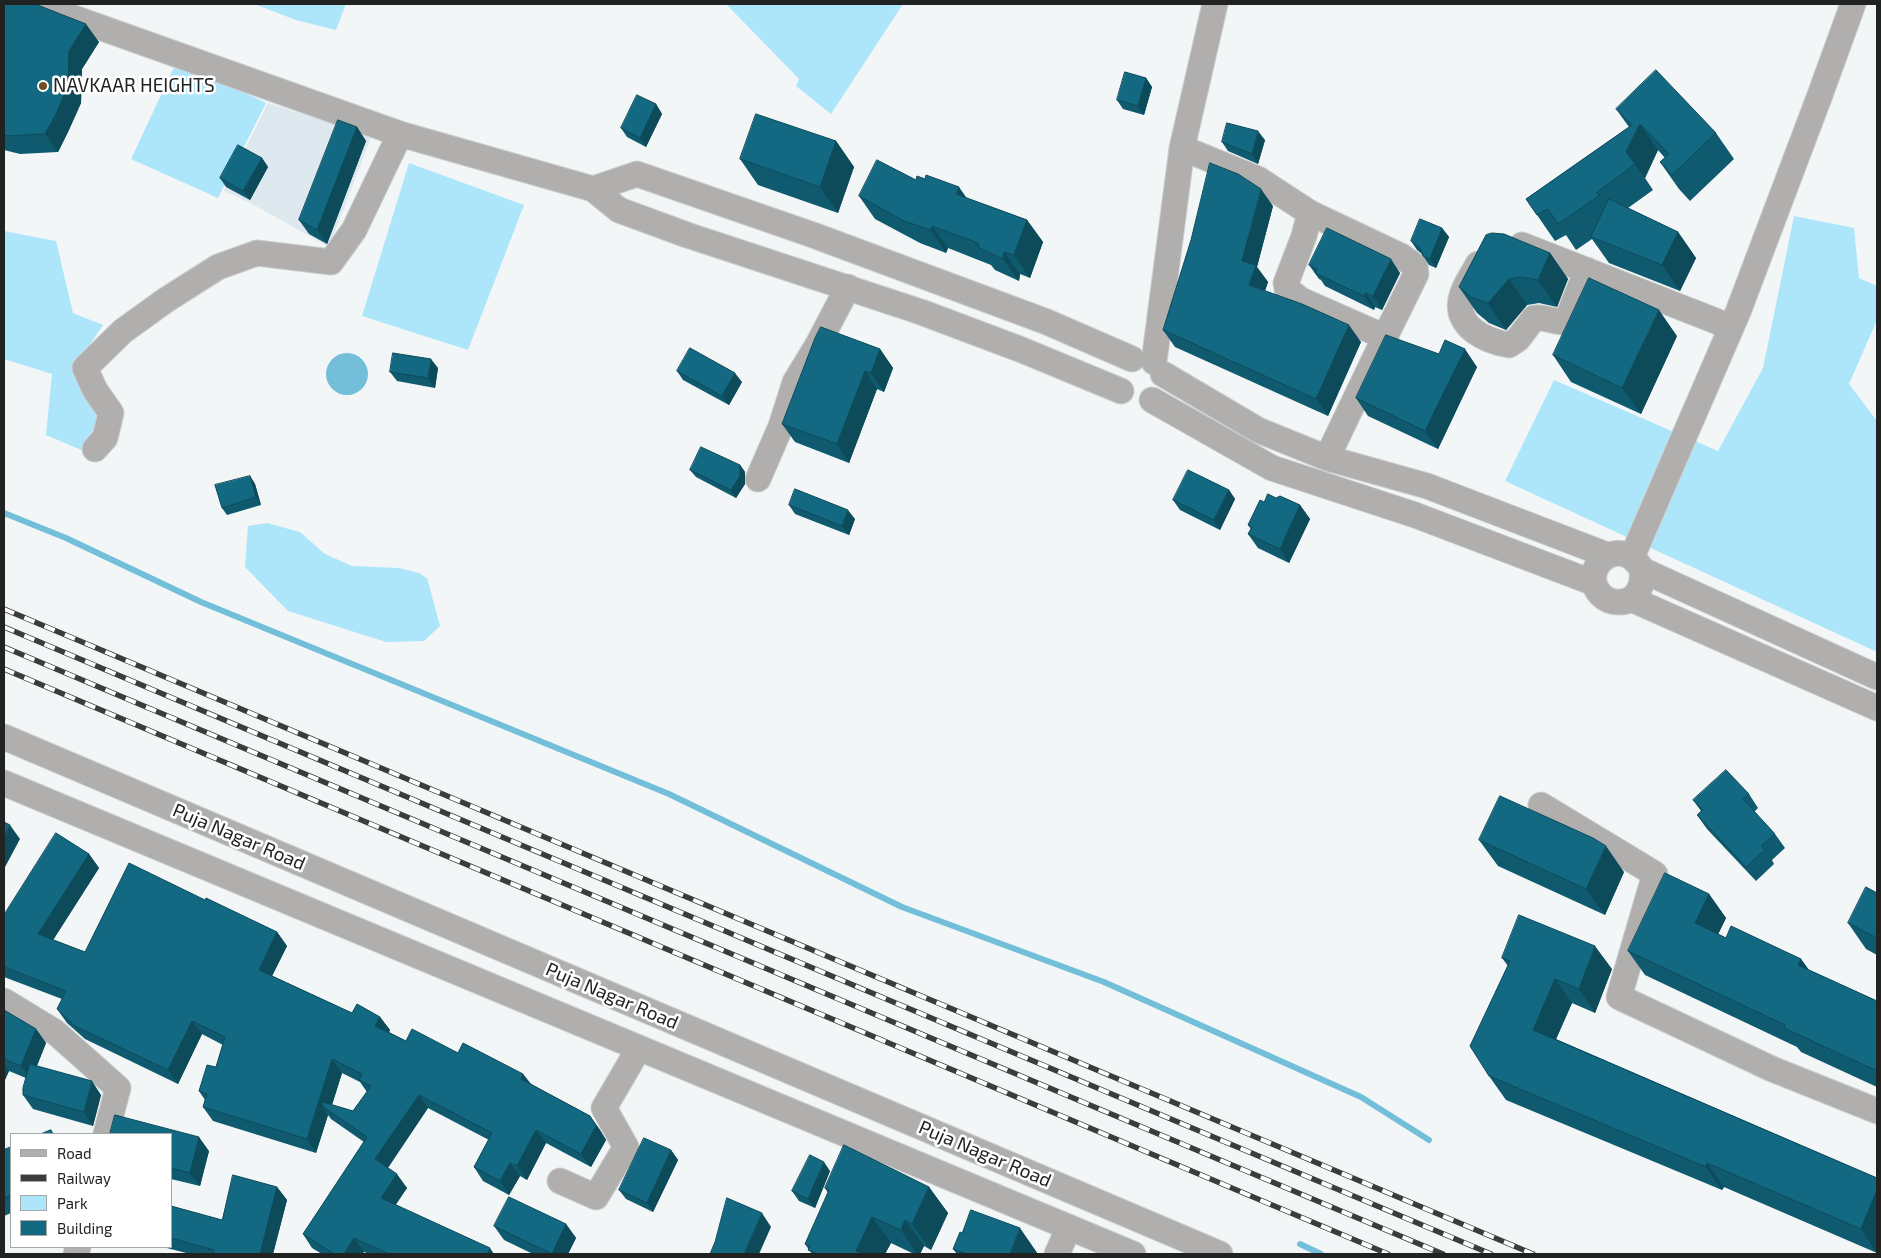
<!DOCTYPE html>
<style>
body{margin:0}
#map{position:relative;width:1881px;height:1258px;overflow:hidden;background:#f2f6f7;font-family:"Exo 2",sans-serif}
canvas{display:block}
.frame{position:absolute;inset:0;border:5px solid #212323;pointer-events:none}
.legend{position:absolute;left:10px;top:1133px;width:162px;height:115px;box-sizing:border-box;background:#fff;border:1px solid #a6a7a7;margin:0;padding:6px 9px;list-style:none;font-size:15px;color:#212323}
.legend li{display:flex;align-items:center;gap:10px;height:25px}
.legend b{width:25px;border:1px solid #a6a7a7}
</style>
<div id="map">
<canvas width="1881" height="1258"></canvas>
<div class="frame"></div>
<ul class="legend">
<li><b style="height:6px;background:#b0afad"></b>Road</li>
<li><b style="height:6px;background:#3b3d3d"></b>Railway</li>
<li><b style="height:14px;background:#ade6fb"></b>Park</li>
<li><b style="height:14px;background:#126981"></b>Building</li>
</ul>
</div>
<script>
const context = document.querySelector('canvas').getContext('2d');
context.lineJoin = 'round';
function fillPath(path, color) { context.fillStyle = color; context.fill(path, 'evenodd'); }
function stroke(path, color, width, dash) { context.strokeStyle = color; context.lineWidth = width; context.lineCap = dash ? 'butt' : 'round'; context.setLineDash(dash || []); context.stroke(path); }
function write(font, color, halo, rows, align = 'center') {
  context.font = font + ' "Exo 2",sans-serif'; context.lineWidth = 5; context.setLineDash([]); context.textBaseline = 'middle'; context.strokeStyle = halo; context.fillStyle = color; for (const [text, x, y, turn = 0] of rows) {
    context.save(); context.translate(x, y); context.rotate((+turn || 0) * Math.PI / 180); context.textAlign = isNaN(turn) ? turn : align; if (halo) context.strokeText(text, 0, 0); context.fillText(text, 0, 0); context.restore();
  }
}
fillPath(new Path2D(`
 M268,103L326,121L371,138L329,247L252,204L224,191Z`), '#dde9ee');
fillPath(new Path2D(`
 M254,4H346L336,30L296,20Z
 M726,4H903L831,114L796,86L799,79Z
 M177,61L266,103L218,198L131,159Z
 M409,163L524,205L468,350L362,316Z
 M1794,216L1854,228L1859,278L1877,286V320L1849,384L1877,421V652L1505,481L1554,380L1718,451L1763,368Z
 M4,231L56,241L73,313L103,325L78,362L98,422L81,450L46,435L52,374L4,359Z
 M267,523L300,532L325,554L352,566L399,568L419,573L427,578L440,626L424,641L386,642L288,611L245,567L248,526Z`), '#ade6fb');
fillPath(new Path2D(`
 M326 374a21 21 0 1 1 42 0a21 21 0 1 1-42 0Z`), '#73bfd9');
stroke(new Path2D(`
 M4,513L66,538L201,602L669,794L902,907L1104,982L1361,1097L1429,1140
 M1300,1244L1321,1254`), '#73bfd9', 6);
const minor = new Path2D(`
 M42,4L74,18L400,134L593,189L619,210L687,235L921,312L1022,350L1121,391
 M1182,148L1258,179L1310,213L1401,256L1415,266L1416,274L1385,337
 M593,189L637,174L813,235L1047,322L1132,359
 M1310,213L1304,236L1286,283L1287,289L1301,300L1385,337L1327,458
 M1522,245L1731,327
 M1478,264C1473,274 1463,287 1461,299C1455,327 1486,341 1509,345L1518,339L1534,318C1545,316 1554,323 1566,322L1587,270
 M1154,362L1182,148L1215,4
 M1163,374L1258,430L1327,458L1427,486L1607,555
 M1152,400L1272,468L1415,515L1594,583
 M95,449L105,438L111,413L95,390L85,368L123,331L166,300L218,267L257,253L331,262L354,230L400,134
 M758,479L781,426L795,382L817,346L848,287
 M1632,557L1738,312L1820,95L1853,4
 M1642,570C1644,586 1636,603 1618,602C1611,602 1605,599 1601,595C1576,569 1621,531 1642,570L1877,677
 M1631,599L1877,708
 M4,737L1220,1254
 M4,783L1133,1254
 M1541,805L1655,874L1619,997L1772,1069L1877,1111
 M4,1001L55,1032L118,1088L106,1134
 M560,1181L596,1197L626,1147L604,1108L639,1048
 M76,1254L78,1247
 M1057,1254L1069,1227`);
stroke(minor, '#ccd0d1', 27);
stroke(minor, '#b0afad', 25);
const rail = new Path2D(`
 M4,609L1533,1254
 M4,627L1491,1254
 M4,647L1443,1254
 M4,669L1388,1254`);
stroke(rail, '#3b3d3d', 5.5);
stroke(rail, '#fff', 4, [11]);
fillPath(new Path2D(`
 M4,4L99,42L82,69L81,103L68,132L58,152L20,154L4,150Z
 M1146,78L1152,87L1144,115L1123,109L1117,100Z
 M656,104L662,114L646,147L627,137L621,128Z
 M1616,109L1716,133L1734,159L1690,201L1679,189L1660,162L1665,158L1658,150L1645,178L1653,190L1628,208L1678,232L1696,258L1680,291L1609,263L1592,239L1576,250L1566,235L1555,241L1526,199L1629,127Z
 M357,127L366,141L327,244L309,234L299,220Z
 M1265,140L1258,164L1228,151L1222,142Z
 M836,141L854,167L838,213L758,185L740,159Z
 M262,158L268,167L250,200L226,187L220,178Z
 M916,180L1027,220L1043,242L1030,278L1020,274L1019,281L995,270L991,265L948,248L946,253L920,243L875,219L859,196Z
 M1273,206L1257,267L1268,282L1265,291L1361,342L1328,416L1175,347L1163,330Z
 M1442,228L1449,237L1436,268L1429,265L1422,254L1417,250L1411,241Z
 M1550,253L1568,279L1557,307L1539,303L1527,305L1506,330L1489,323L1477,313L1459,287Z
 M1309,265L1400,273L1382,310L1375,307L1374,310L1325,286L1321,280L1319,279Z
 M1677,336L1641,414L1571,382L1553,355Z
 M880,349L893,368L884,392L877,389L849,463L795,442L782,424Z
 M1439,354L1477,367L1438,449L1368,416L1356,398Z
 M438,368L435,388L397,381L390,372Z
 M677,371L742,382L729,405L683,380Z
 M740,465L745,472V484L736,498L696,477L690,470Z
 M250,476L255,484L261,505L227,515L222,508Z
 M1229,490L1235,499L1220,530L1180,510L1173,500Z
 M1276,498L1300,505L1310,519L1289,563L1258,548L1248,534L1251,529L1248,525L1264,502Z
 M789,505L855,519L849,535L795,514Z
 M1749,794L1758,808L1754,812L1775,834L1785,848L1772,860L1774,864L1756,881L1707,829L1697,815L1701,811L1693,800Z
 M1479,840L1624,872L1605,915L1498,866Z
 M89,854L99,868L53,940L85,952L205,900L277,932L287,946L272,976L352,1013L380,1017L390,1030L389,1032L406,1041L458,1053L523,1074L531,1084L590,1116L600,1130L606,1140L591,1167L546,1143L527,1180L520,1176L509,1195L483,1181L474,1167L489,1140L428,1108L388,1168L407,1188L395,1205L494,1254H369L364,1252L362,1254H322L312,1248L303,1234L364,1142L331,1119L328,1115L316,1153L213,1121L203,1107L205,1100L199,1091L216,1067L223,1045L202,1034L178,1084L85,1039L67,1023L57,1009L62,999L4,977V915ZM342,1073L360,1082L367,1092L353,1111L332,1105Z
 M1877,893V955L1866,949L1848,923Z
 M1709,894L1726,918L1718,934L1726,938L1801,959L1809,970L1877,1001V1087L1801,1052L1797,1047L1645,975L1628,951Z
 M1502,958L1612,969L1595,1013L1572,1003L1556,1039L1877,1178V1253L1724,1187L1722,1190L1506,1100L1489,1076L1508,966Z
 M4,1010L36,1029L46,1043L37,1066L101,1095L93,1126L33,1109L23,1095L26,1078L9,1071L4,1082Z
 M171,1134L209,1151L200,1186L171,1179Z
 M11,1147V1213L4,1216V1150Z
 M671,1150L678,1160L653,1212L626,1199L619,1190Z
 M830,1171L815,1208L799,1201L792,1191Z
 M277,1187L287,1200L273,1254H190L163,1247H171V1206L222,1220Z
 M929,1187L948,1213L931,1250L924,1246L920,1254H914L891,1243L885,1254H812L805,1244L828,1193L825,1188Z
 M566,1224L576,1238L568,1254H533L504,1240L494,1226Z
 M953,1249L1038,1254H957Z`), '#0f5a6f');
fillPath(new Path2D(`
 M86,24L99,42L82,69L81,103L68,132L58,152L45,134L69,51Z
 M1146,78L1152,87L1144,115L1138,106Z
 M656,104L662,114L646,147L640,138Z
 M1640,124L1658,150L1645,178L1626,152Z
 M357,127L366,141L327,244L317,230Z
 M1258,131L1265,140L1258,164L1252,154Z
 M836,141L854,167L838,213L820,187Z
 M262,158L268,167L250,200L243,191Z
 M959,187L975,210L956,194Z
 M1261,189L1273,206L1257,267L1268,282L1261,302L1249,285L1242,261Z
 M1027,220L1043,242L1030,278L1014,255Z
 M932,226L948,248L946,253L931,230Z
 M1442,228L1449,237L1436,268L1430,259Z
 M1678,232L1696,258L1680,291L1662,265Z
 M1004,252L1020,274L1019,281L1003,259Z
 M1550,253L1568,279L1557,307L1538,280Z
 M1391,259L1400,273L1382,310L1373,296Z
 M1509,279L1527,305L1506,330L1488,303Z
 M1366,293L1375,307L1374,310L1364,296Z
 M1659,310L1677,336L1641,414L1622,388Z
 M1349,325L1361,342L1328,416L1316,399Z
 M880,349L893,368L884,392L871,373Z
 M1465,349L1477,367L1438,449L1425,431Z
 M431,359L438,368L435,388L428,378Z
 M865,371L877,389L849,463L837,444Z
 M735,373L742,382L729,405L722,396Z
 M740,465L745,472V484L736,498L731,490Z
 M250,476L255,484L261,505L256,497Z
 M1229,490L1235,499L1220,530L1214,520Z
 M1300,505L1310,519L1289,563L1280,549Z
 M848,510L855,519L849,535L842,526Z
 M10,825L20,839L4,869V837Z
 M1606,846L1624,872L1605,915L1586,889Z
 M89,854L99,868L48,948L38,934Z
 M1709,894L1726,918L1712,947L1695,923Z
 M277,932L287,946L268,984L259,970Z
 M1595,946L1612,969L1595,1013L1579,989Z
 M1801,959L1818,983L1798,965Z
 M1555,979L1572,1003L1550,1053L1533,1030Z
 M380,1017L390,1030L385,1040L375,1026Z
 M192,1021L202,1034L178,1084L168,1070Z
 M36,1029L46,1043L31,1080L21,1066Z
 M332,1059L342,1073L330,1111L322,1106L328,1115L316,1153L307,1139Z
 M4,1064L9,1071L4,1082Z
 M523,1074L533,1087L521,1079Z
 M92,1081L101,1095L93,1126L84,1112Z
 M419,1095L428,1108L384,1173L375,1159Z
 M590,1116L600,1130L606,1140L591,1167L581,1154Z
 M536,1130L546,1143L527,1180L517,1166Z
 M199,1137L209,1151L200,1186L190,1173Z
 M671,1150L678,1160L653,1212L647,1203Z
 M824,1162L830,1171L815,1208L808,1199Z
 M510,1163L520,1176L509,1195L500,1181Z
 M1707,1163L1724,1187L1722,1190L1706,1167Z
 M397,1174L407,1188L391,1212L381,1198Z
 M277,1187L287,1200L273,1254H260Z
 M929,1187L948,1213L931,1250L912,1224Z
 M1877,1190V1253L1861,1229Z
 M762,1213L771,1227L759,1254H744Z
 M872,1217L891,1243L885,1254H858L856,1251Z
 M905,1220L924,1246L920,1254H917L901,1230Z
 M566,1224L576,1238L568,1254H552Z
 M1020,1228L1038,1254H1010Z
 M354,1238L364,1252L362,1254H344Z
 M490,1248L494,1254H487Z`), '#0d4a5a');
const building = new Path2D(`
 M4,4H35L86,24L69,51L68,85L56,114L45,134L7,136L4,135Z
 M1656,70L1716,133L1672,175L1660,162L1669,154L1640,124L1626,152L1635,164L1596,193L1600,195L1558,224L1548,209L1537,215L1526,199L1632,125L1616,109Z
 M1125,72L1146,78L1138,106L1117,100Z
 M637,95L656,104L640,138L621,128Z
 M756,114L836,141L820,187L740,159Z
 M338,120L357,127L317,230L299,220Z
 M1227,123L1258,131L1252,154L1222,142Z
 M238,145L262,158L243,191L220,178Z
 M877,160L916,180L917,176L925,179L926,175L959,187L956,194L1027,220L1014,255L1004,252L1003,259L979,248L978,243L932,226L931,230L904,221L859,196Z
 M1210,163L1238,174L1261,189L1242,261L1256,265L1249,285L1302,304L1349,325L1316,399L1163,330L1191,240Z
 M1609,199L1678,232L1662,265L1591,237Z
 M1420,219L1442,228L1430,259L1423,256L1421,249L1411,241Z
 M1327,228L1391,259L1373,296L1366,293L1364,296L1315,273L1317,269L1309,265Z
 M1492,233L1504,234L1550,253L1538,280L1521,277L1509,279L1488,303L1471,297L1459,287L1486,235Z
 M1589,278L1659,310L1622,388L1553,355Z
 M821,327L880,349L871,373L865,371L837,444L782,424L815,338Z
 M1386,335L1439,354L1445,340L1465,349L1425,431L1356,398Z
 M690,348L735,373L722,396L677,371Z
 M393,353L431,359L428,378L390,372Z
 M701,447L740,465V476L731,490L690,470Z
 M1188,470L1229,490L1214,520L1173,500Z
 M250,476L256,497L222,508L215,485Z
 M795,489L848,510L842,526L789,505Z
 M1268,494L1276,498L1280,496L1300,505L1280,549L1248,534L1252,527L1248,525L1260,500L1264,502Z
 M1726,770L1749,794L1743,799L1775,834L1761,846L1765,850L1746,867L1697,815L1703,810L1693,800Z
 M1500,796L1593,838L1606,846L1586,889L1479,840Z
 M4,822L10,825L4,837Z
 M56,833L89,854L38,934L85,952L129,863L205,900L206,898L277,932L259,970L352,1013L357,1004L380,1017L375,1026L406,1041L412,1029L458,1053L463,1043L523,1074L521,1079L590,1116L596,1126L581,1154L536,1130L517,1166L510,1163L500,1181L474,1167L492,1133L419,1095L375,1159L397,1174L381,1198L490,1248L487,1254H389L354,1238L344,1254H334L303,1234L367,1137L322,1106L323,1102L353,1111L371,1086L359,1080L362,1074L332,1059L307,1139L203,1107L207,1094L199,1091L207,1065L216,1067L225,1037L192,1021L168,1070L75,1026L57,1009L66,991L4,967V915Z
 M1665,873L1709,894L1695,923L1726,938L1731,926L1801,959L1798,965L1877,1001V1071L1784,1028L1785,1025L1628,951Z
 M1866,887L1877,893V938L1848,923Z
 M1519,915L1595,946L1579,989L1555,979L1533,1030L1877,1178V1190L1861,1229L1707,1163L1706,1167L1489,1076L1470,1046L1510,961L1502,958Z
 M4,1010L36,1029L21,1066L4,1059Z
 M30,1064L92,1081L84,1112L23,1095V1088Z
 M115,1115L199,1137L190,1173L171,1168V1134H110Z
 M51,1130L53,1134H41Z
 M644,1138L671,1150L647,1203L619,1190Z
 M844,1145L929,1187L912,1224L905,1220L901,1230L872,1217L856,1251L863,1254H818L808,1250L810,1246L805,1244L829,1190L825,1188Z
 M11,1147V1195L4,1198V1150Z
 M810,1155L824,1162L808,1199L792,1191Z
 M233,1175L277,1187L260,1254H213L214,1250L171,1238V1206L222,1220Z
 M509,1197L566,1224L552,1254L494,1226Z
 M727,1198L762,1213L744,1254H710L715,1242Z
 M971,1210L1020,1228L1010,1254H964L965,1253L953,1249L960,1232L962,1233Z`);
fillPath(building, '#126981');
stroke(building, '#0d4a5a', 1);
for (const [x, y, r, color] of [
 [43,86,5,"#6d4f23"]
]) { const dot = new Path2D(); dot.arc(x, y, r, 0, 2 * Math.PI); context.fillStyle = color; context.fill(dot); stroke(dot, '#fff', 2); }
write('19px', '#212323', '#fff', [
 ["NAVKAAR HEIGHTS",53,86]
], 'left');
write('19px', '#212323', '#fff', [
 ["Puja Nagar Road",239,837,23],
 ["Puja Nagar Road",612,996,23],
 ["Puja Nagar Road",985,1154,23]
]);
</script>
